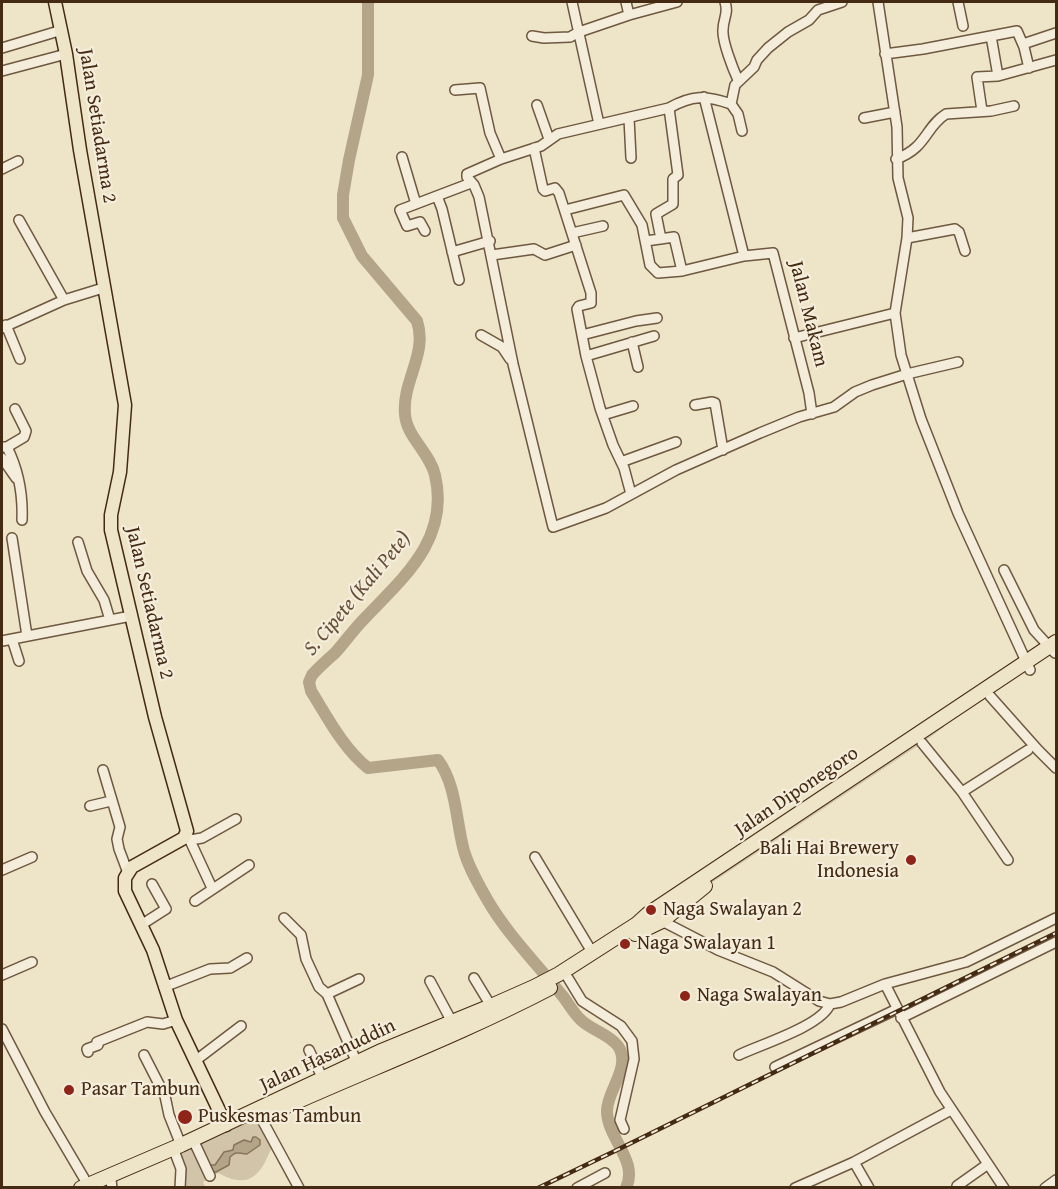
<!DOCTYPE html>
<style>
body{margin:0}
#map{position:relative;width:1058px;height:1189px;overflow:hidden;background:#eee4c7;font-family:"Gentium Book Plus",serif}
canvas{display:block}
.frame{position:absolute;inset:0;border:3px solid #442a12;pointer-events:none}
</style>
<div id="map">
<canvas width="1058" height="1189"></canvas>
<div class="frame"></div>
</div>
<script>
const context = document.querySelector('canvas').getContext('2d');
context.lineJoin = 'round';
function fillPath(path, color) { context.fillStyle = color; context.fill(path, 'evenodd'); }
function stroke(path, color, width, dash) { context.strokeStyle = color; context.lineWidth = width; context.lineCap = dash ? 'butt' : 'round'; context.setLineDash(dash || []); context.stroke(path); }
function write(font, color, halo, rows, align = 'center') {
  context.font = font + ' "Gentium Book Plus",serif'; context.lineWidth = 4.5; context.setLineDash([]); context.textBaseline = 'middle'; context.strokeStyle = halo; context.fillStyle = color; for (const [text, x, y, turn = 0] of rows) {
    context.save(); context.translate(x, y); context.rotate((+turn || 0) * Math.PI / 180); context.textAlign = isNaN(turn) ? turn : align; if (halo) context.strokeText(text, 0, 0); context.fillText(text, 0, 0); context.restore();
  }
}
fillPath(new Path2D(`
 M940,720L944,727L922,743L564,981L537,995L261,1118L276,1144C268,1152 269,1155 264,1164C252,1185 237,1183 218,1173L203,1182L205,1187H180L175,1153L528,989Z`), '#d1c4a8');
const water = new Path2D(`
 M253,1137H256L260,1140V1145L247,1154C239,1154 237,1150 230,1157L229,1165L216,1172L211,1171V1165H215L224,1152L233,1150L234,1145L244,1140L251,1142Z`);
fillPath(water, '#b4a589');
stroke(water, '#877459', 1.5);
stroke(new Path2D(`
 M368,2V75L349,160L343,195V218L362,256L417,321C428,354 402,381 405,414C406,436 430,453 435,475C450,539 404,577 365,618C354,629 345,642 335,653C327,660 319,667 312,675L309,682L311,691C328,718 343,748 368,768L438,760C456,784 456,819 463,847C467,865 479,885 488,901C508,935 537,964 561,994C568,1002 573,1013 581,1020C591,1030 609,1034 618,1046C632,1067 607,1090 607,1111C607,1138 639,1161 626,1188`), '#b4a589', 12);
const minor = new Path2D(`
 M572,2L599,124
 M626,2L629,15
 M725,2C729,14 723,18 723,30C722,41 733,69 738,80
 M842,2L818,10L809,20L788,32L768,48L757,60L754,67L735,85L731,104C706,95 692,95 669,108L558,134L541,146L501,159L467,174V177L474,185L479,197L513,364L553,527L606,508L676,470L760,433L799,417L834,407L855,392L872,385L907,374L958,362
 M878,2L897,127L898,178L908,218L907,238L895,313L901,355L921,419L958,513L1030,670
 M958,2L963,26
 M532,36L544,38L570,37L579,32L629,15L677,2
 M991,36L998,76
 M1023,44L1056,33
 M2,48L62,30
 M885,54L923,49L1017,31L1024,47L1029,68
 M2,71L66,54
 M455,90L480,88L490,133L501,159
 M704,97L744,256
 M731,104L738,114L742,131
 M537,105L549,139
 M982,111L977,77L998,76L1056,60
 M629,118L631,158
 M864,118L895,112
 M534,148L543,189L545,191L555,188L559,193L591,293V303L579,306L577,309L586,356L600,408L613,445L624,468L631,494
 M402,157L416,204
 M896,159C927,148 925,127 946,114L991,111L1014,106
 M2,169L18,161
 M437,196L442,209L459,280
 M565,210L624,195L642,225L650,265L658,273L682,271L744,256L773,253L809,393L812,414
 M19,220L64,300
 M425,231L420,222L407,226L400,210L471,183
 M572,233L603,226
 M907,238L955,229L959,232L965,251
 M661,239L656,214L673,204V179L678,175L669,108
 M646,241L674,237L682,271
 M452,252L490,241
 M492,255L534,249L545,255L576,245
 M6,325L20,359
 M2,328L64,300L103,288
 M481,335L502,347L510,359
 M582,335L636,321L657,318
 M794,338L895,313
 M632,342L638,367
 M586,356L654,336
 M695,405L712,402L715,403L723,450
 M603,415L633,406
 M2,447H7C18,469 23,495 22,520
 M7,447L24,437L26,431L15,409
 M2,458L16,478
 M621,462L676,442
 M12,538L27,636
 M78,542L87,571L104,600L110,620
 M1004,570L1034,630L1055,653
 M12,639L19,661
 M2,641L131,616
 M990,696L1038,750L1056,768
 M922,743L962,792L1028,750
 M103,770L120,827L117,839L119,849L128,873
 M962,792L1008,860
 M90,806L111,801
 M187,834L212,888
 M190,840L202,838L236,819
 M535,857L592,952
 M2,870L32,857
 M195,901L249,865
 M284,918L301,935L306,959L319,987L327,994L357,1063
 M660,918L662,921L718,950L773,972L819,1001L830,1004L841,1002L885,984L966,962L1056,918
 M141,925L166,909L152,884
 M2,975L32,962
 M474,978L491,1006
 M568,978L582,1001L621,1026L632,1041L634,1059L620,1120L624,1129
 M430,981L452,1022
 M885,984L940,1092L1004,1188
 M164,987L210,969L230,968L247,958
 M327,994L359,979
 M901,1018L1056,942
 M2,1029L45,1112L88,1185
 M309,1050L323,1079
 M88,1052L87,1049L98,1045L97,1042L147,1022L163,1024L176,1020
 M144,1055L165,1096L169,1115L181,1145
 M739,1055C759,1045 822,1026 830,1004
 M195,1061L241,1026
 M775,1067L897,1009
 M261,1118L299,1188
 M196,1146L210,1176
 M175,1153L181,1169L180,1188
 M854,1162L869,1188
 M111,1180L112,1188
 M957,1186L988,1164
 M577,1188L605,1173
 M795,1188L854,1162L951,1110
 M1045,1188L1056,1180`);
const major = new Path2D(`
 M55,2L66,54L80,150L125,405L120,472L111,515V530L155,717L187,831L184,838L132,867L125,878V891L153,950L176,1020L226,1125`);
const highway = new Path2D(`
 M635,934L662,921L705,886
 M267,1115C361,1072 458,1036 550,988
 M81,1188L181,1145L379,1052L491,1006L534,987L559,974L637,924L648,914L1056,642`);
stroke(minor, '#6e583f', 12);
stroke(major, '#442a12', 15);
stroke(highway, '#442a12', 16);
stroke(minor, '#f4eddb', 9);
stroke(major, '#eee4c7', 12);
stroke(highway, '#eee4c7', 14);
const rail = new Path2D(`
 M538,1188L617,1150L1056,933`);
stroke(rail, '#442a12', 4.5);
stroke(rail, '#f4eddb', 2, [7]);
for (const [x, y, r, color] of [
 [911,860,6,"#8f2418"],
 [651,910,6,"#8f2418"],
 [625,944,6,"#8f2418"],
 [685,996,6,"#8f2418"],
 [69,1090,6,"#8f2418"],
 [185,1117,8,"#8f2418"]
]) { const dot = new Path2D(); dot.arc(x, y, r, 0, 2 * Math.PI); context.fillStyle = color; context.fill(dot); stroke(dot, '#f4eddb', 2); }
write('20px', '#442a12', '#f4eddb', [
 ["Jalan Setiadarma 2",97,126,81],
 ["Jalan Makam",808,314,76],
 ["Jalan Setiadarma 2",149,603,77],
 ["Jalan Diponegoro",797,792,-34],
 ["Jalan Hasanuddin",328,1056,-25]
]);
write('20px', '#442a12', '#f4eddb', [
 ["Bali Hai Brewery",899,849,"right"],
 ["Indonesia",899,872,"right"],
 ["Naga Swalayan 2",663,910],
 ["Naga Swalayan 1",637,944],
 ["Naga Swalayan",697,996],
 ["Pasar Tambun",81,1090],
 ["Puskesmas Tambun",198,1117]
], 'left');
write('italic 21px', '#664f36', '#f4eddb', [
 ["S. Cipete (Kali Pete)",358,594,-50]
]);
</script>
